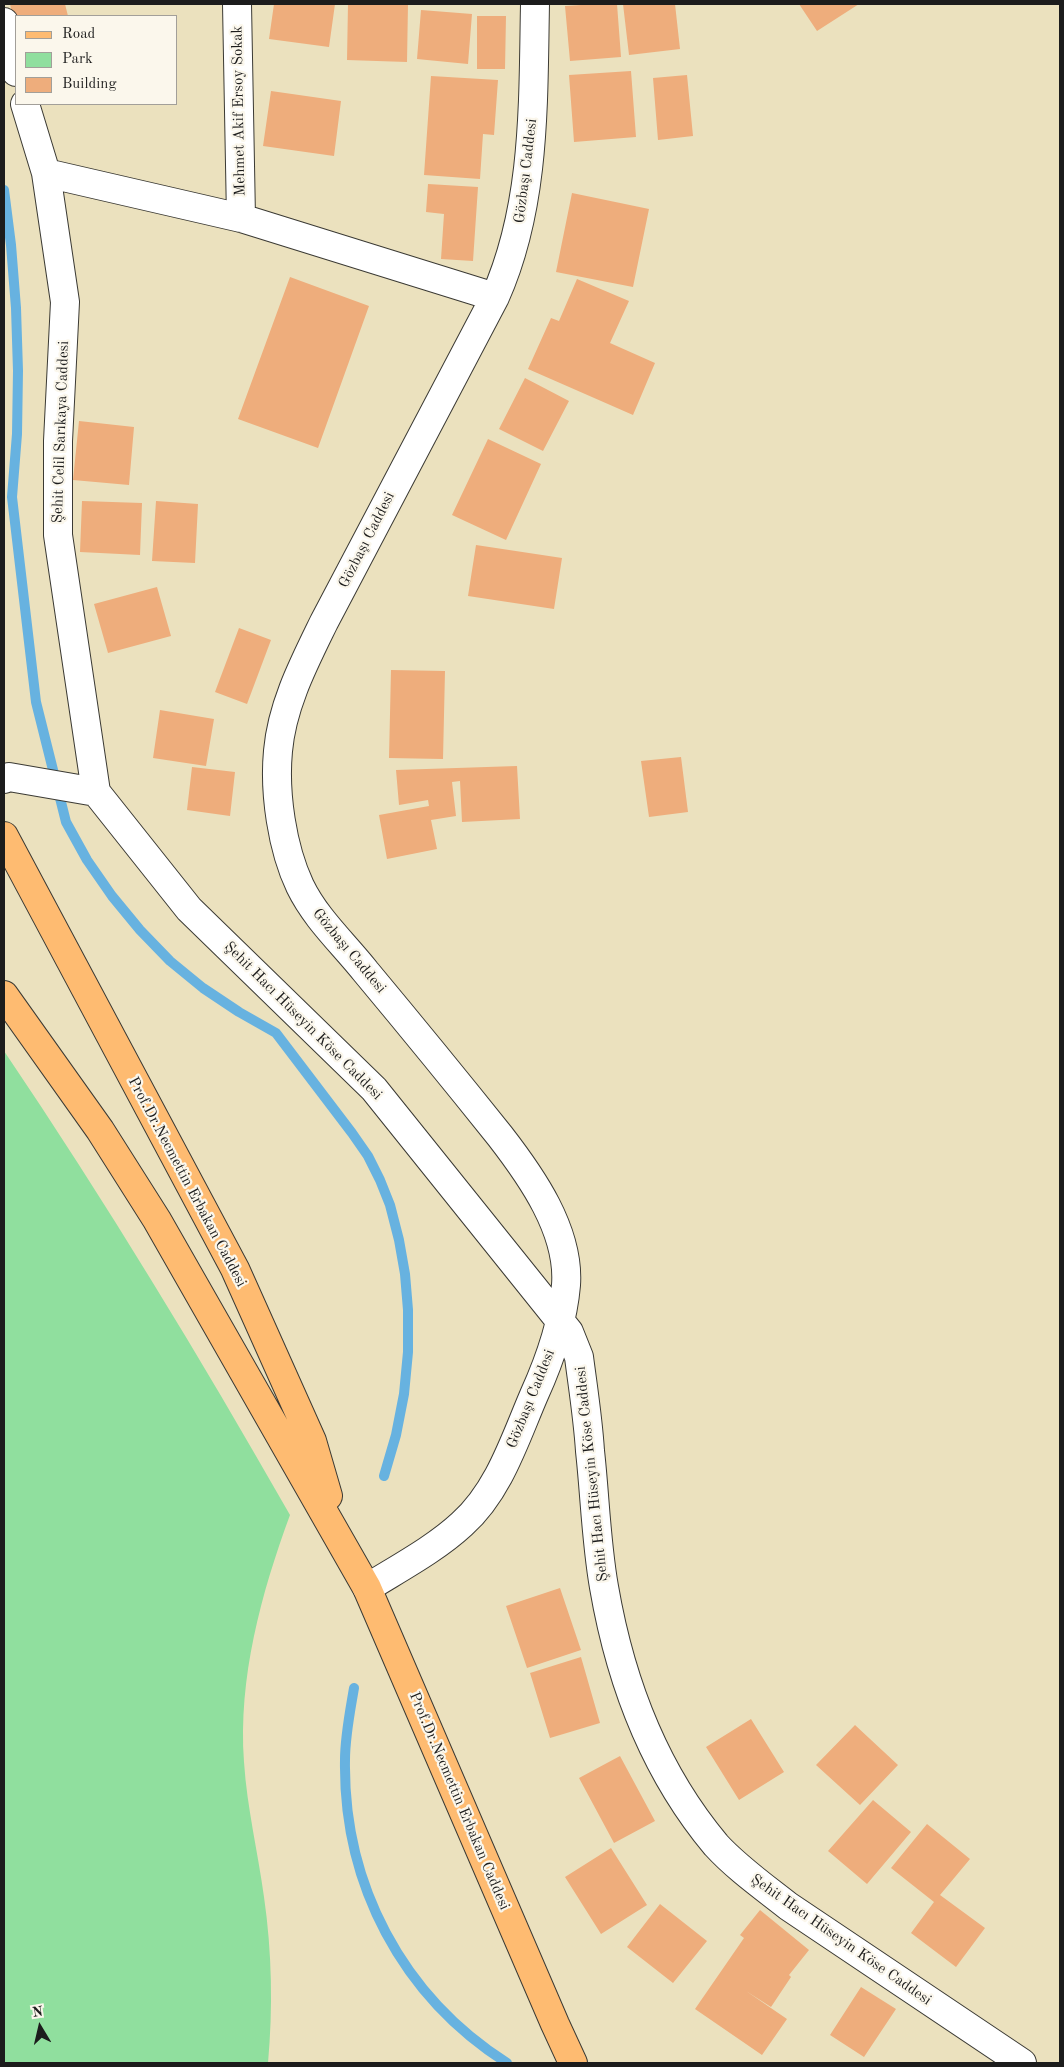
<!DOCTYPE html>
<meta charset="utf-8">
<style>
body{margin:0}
#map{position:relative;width:1064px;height:2067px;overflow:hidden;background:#ebe1be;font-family:"Old Standard TT",serif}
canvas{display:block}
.frame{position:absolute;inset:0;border:5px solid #1c1c1c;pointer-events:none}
.legend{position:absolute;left:15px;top:15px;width:162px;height:90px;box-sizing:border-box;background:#fbf7ec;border:1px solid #a29f99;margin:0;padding:6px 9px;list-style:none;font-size:15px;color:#1c1c1c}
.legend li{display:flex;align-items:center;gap:10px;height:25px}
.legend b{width:25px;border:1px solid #a29f99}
.north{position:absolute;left:15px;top:2002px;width:50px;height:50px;-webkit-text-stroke:4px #fbf7ec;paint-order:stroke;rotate:351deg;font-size:14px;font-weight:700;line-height:20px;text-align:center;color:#1c1c1c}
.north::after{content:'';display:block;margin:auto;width:18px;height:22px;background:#1c1c1c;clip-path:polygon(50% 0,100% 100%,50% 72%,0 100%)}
</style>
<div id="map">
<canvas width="1064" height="2067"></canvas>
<div class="frame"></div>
<ul class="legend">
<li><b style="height:6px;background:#febb71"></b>Road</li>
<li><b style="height:14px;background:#90df9e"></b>Park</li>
<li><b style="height:14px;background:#eead7c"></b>Building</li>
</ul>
<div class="north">N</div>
</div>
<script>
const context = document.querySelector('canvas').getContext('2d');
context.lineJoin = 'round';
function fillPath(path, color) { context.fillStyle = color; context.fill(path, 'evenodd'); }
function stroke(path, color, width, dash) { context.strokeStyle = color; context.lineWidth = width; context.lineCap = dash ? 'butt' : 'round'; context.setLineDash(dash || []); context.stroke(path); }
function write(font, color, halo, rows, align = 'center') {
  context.font = font + ' "Old Standard TT",serif'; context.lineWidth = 4.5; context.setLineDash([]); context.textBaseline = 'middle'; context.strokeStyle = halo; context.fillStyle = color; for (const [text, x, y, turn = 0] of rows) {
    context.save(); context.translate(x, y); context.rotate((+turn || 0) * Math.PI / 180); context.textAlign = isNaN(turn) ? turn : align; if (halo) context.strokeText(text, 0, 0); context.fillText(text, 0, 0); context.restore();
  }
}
fillPath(new Path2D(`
 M4,1051C106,1202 200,1357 290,1515C261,1594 238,1678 244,1762C247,1808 258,1852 264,1897C272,1952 273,2009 268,2063H4Z`), '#90df9e');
stroke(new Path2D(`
 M4,190L11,245L16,308L18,371L17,434L12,497L36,702L66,822L87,860L112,896L140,930L170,961L203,988L239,1012L276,1033L352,1133L368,1156L380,1180L390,1205L399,1240L405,1274L408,1310V1352L404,1394L396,1435L384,1476
 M354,1688C350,1712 345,1736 345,1760C343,1884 402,1996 507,2063`), '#67b2e0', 10);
fillPath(new Path2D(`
 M10,4H65L68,16H16L15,27Z
 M274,4H335L329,47L269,39Z
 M348,4H408L407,62L347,60Z
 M597,4H617L621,57L570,61L565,6Z
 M623,4H675L680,49L629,55Z
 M799,4H859L817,31Z
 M421,10L472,14L468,64L417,59Z
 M477,16H506L505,69H477Z
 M631,71L636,137L574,142L569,75Z
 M687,75L693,136L658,140L653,78Z
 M431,76L498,80L494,135L483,134L480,179L424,175Z
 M271,91L341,101L334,156L263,146Z
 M428,184L478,187L473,261L441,259L444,214L426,212Z
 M572,193L649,209L633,287L556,272Z
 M290,277L369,306L318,448L238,419Z
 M577,279L629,301L610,343L655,363L633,415L528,369L551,318L559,321Z
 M525,378L569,401L543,451L499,429Z
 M79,421L134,427L129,485L73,480Z
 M488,439L541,464L506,540L452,515Z
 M82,501L142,503L140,555L80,552Z
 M156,501L198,504L195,563L152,561Z
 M476,545L562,558L554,609L468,596Z
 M157,587L171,636L108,653L94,604Z
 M239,628L271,640L247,704L215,692Z
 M391,670L445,671L443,759L389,758Z
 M160,710L214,719L206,766L153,758Z
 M681,757L688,812L649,817L641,761Z
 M517,766L520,819L462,822L460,781L452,782L456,816L431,820L437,849L387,859L379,815L429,806L428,800L399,805L396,770Z
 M192,767L235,772L230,816L187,810Z
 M560,1588L581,1650L527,1668L506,1606Z
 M581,1657L600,1723L550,1738L530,1673Z
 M751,1719L784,1772L739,1800L706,1747Z
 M855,1725L898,1765L860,1805L816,1765Z
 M620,1756L655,1821L614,1843L579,1778Z
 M873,1800L911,1832L867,1884L828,1851Z
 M927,1824L970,1859L940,1895L985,1928L956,1967L911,1933L934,1902L891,1868Z
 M611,1848L647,1905L601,1934L565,1877Z
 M660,1904L707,1941L673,1983L627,1947Z
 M760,1910L809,1950L789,1975L791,1977L771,2007L746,1991L787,2019L762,2055L695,2009L744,1938L740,1935Z
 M861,1987L896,2009L864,2057L830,2035Z`), '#eead7c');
const minor = new Path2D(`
 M237,4L241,218
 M4,22L16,72
 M25,104L46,173L65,302L58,441V535L96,792L189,909L374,1089L569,1332L579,1357C583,1388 588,1419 590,1451C595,1496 596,1542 604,1587C620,1680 654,1771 716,1845C737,1868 764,1887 788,1906L1022,2063
 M46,173L241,218L495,297
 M4,779L9,777L96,792
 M367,1588C399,1568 435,1549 462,1524C499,1491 515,1439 534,1395C549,1362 563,1321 566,1285C570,1231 531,1176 500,1136C456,1081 411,1026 366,972C343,943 316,919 300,886C282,848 274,793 278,751C282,705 304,663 324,622L495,297C536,205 533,103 535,4`);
const major = new Path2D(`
 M4,836L235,1269L312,1441L328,1496
 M4,995L100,1130L157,1220L367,1588L555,2024L573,2063`);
stroke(minor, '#3b3a34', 30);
stroke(major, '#3b3a34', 30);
stroke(minor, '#fff', 28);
stroke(major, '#febb71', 28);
write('15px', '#1c1c1c', '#fbf7ec', [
 ["Mehmet Akif Ersoy Sokak",239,111,-91],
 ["Gözbaşı Caddesi",526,171,-83],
 ["Şehit Celil Sarıkaya Caddesi",61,432,-88],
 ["Gözbaşı Caddesi",367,540,-63],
 ["Gözbaşı Caddesi",349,951,50],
 ["Şehit Hacı Hüseyin Köse Caddesi",303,1021,45],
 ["Prof.Dr.Necmettin Erbakan Caddesi",187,1182,62],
 ["Gözbaşı Caddesi",531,1399,-68],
 ["Şehit Hacı Hüseyin Köse Caddesi",592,1474,-96],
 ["Prof.Dr.Necmettin Erbakan Caddesi",459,1801,67],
 ["Şehit Hacı Hüseyin Köse Caddesi",841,1940,35]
]);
</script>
